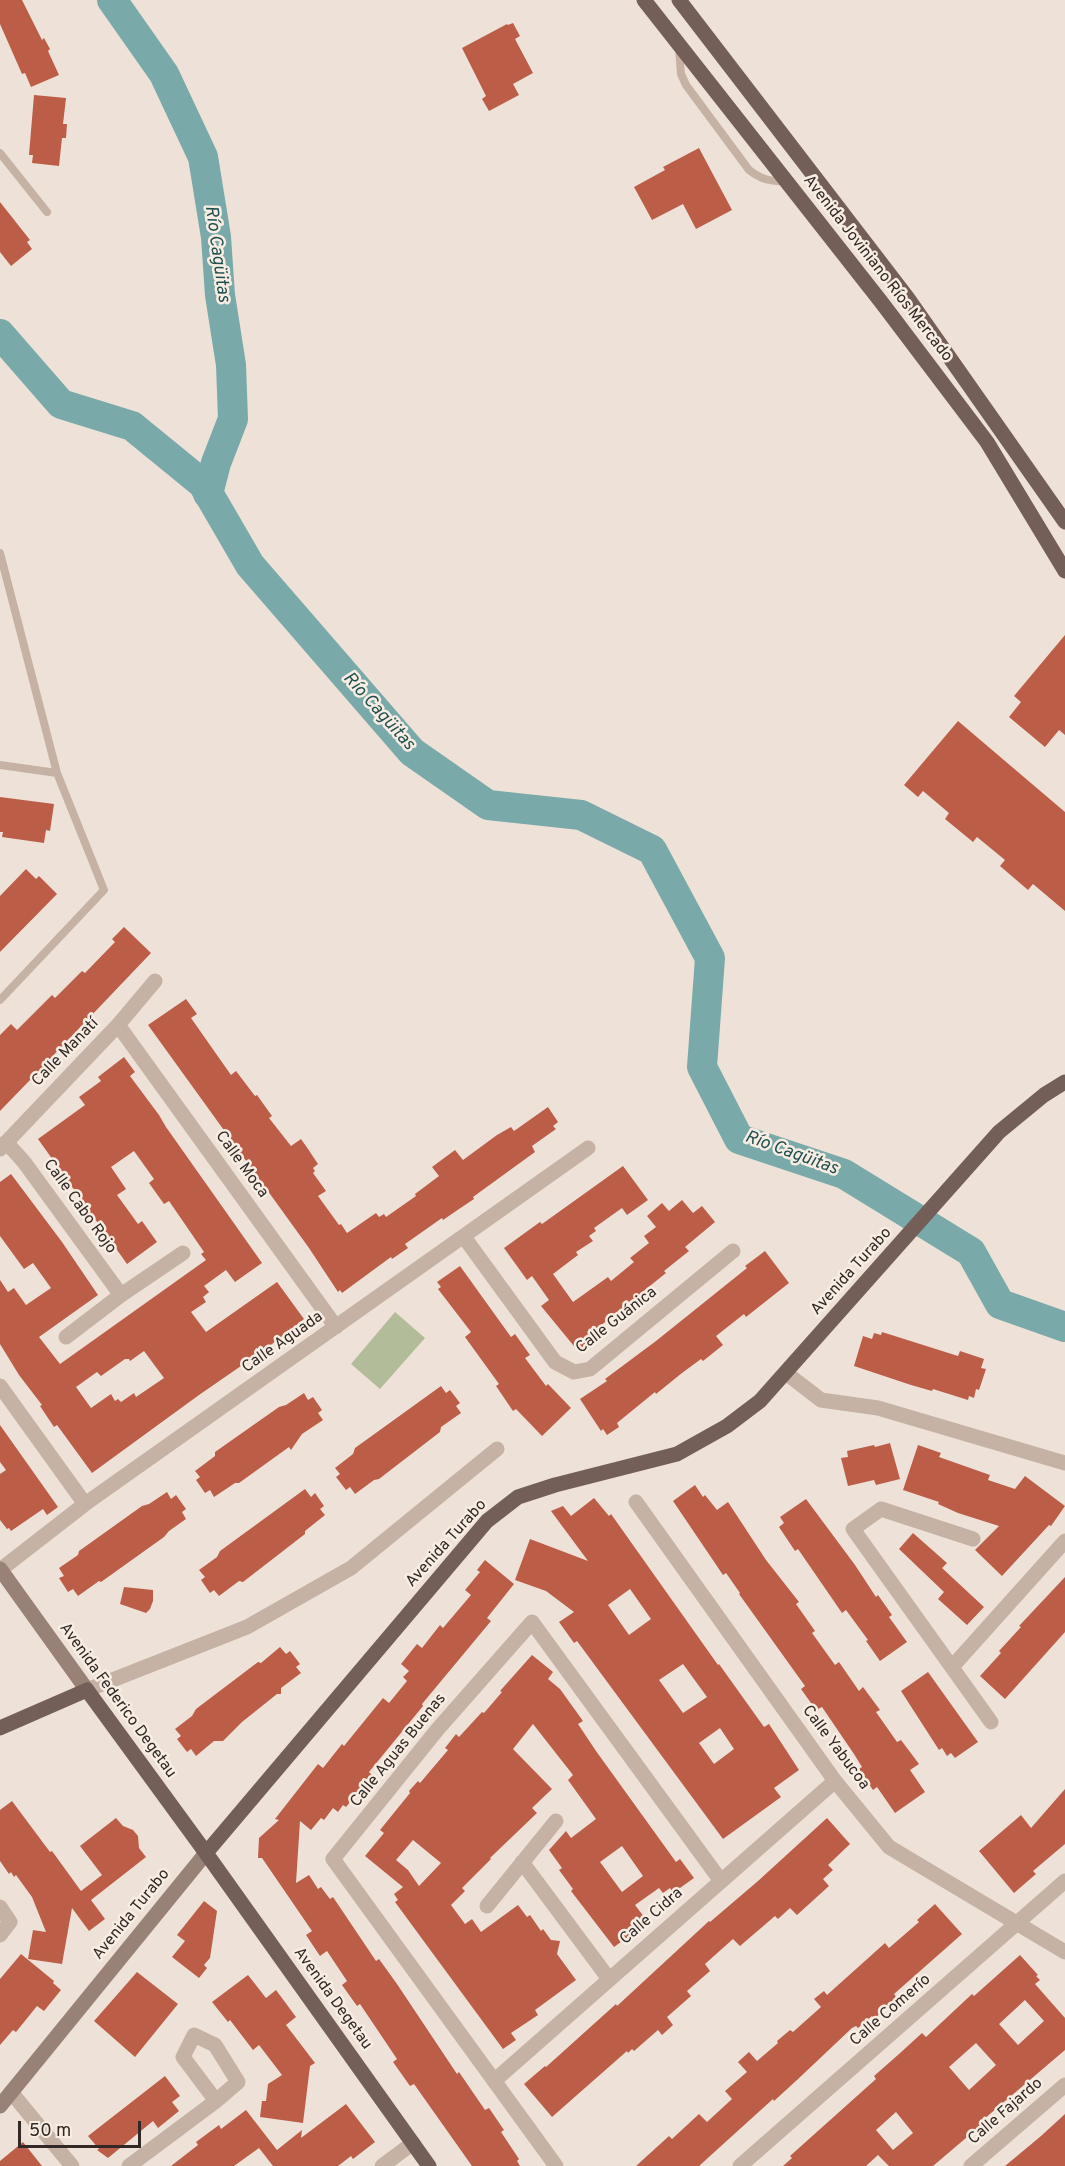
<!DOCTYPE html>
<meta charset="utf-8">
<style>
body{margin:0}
#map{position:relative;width:1065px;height:2166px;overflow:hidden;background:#eee2d8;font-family:Overpass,sans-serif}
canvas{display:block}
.scale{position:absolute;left:18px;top:2121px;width:123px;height:27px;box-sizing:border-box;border:3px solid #322926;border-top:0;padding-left:8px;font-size:18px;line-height:21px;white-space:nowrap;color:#322926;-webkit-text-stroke:4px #f7ede3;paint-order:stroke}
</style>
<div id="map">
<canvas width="1065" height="2166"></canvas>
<div class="scale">50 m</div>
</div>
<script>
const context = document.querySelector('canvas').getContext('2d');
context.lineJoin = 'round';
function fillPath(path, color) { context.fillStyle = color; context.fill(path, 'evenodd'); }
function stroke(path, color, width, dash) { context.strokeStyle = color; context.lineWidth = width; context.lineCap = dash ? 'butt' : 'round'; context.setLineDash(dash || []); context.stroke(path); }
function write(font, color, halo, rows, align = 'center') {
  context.font = font + ' Overpass,sans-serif'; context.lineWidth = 5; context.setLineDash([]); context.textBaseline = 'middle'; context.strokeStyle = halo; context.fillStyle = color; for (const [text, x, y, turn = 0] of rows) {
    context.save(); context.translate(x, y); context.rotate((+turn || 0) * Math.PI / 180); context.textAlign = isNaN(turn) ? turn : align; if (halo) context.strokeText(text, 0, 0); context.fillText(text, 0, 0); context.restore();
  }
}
fillPath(new Path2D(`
 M395,1312L425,1338L380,1389L351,1364Z`), '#b3bc99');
stroke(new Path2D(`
 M112,0L164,74L203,157L216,237L220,295L231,365L233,419L216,463L208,494
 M0,334L61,404L132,426L203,484L250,565L412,752L488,805L581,815L652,850L710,958L702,1067L739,1139L844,1174L971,1252L1000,1304L1065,1327`), '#79a9a8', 30);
fillPath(new Path2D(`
 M0,0H22L42,40L44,38L50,49L48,51L59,75L31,87L25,73L22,74L0,24Z
 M513,23L520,36L515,39L533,73L513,84L519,95L489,111L482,99L486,96L462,48L507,24L508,25Z
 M34,95L66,98L63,124H67L66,138H62L59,166L32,163L33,155H29Z
 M699,148L732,210L696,229L683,204L652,220L634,187L665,170L663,167Z
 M0,202L30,240L27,242L32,249L11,266L0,252Z
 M1065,635V735L1059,730L1045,747L1009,717L1021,702L1014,696Z
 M958,721L1065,812V911L1033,884L1028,890L1000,866L1005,860L977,837L973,842L945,819L949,813L923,791L918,797L904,785Z
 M0,797L54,804L50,831L46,830L44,843L2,837L3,832H0Z
 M26,869L36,879L39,876L57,894L0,952V896Z
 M124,927L151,953L47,1062L50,1064L33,1082L30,1080L0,1111V1035L11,1024L17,1030L52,995L55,998L82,971L85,973L115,942L112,939Z
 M186,999L197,1014L191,1018L231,1075L236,1071L255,1096L257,1095L272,1116L269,1118L291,1146L301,1139L308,1149L318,1164L313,1168L315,1171L313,1173L326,1191L318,1196L339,1225L341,1224L347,1233L376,1213L379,1217L384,1214L386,1217L416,1196L415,1194L439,1176L432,1167L455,1150L463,1160L497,1135L511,1127L514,1131L548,1107L558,1122L553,1126L556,1129L532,1146L535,1152L473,1197L474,1199L459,1209L443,1220L442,1218L405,1244L408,1248L392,1259L391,1257L342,1293L340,1290L338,1292L309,1248L148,1025Z
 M124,1057L135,1072L130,1076L159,1115L166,1127L262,1263L235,1282L226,1270L204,1286L209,1292L203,1297L206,1302L191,1312L206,1332L277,1282L304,1319L249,1362L241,1366L199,1395L92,1473L57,1425L54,1427L40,1406L42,1405L19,1375L0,1344V1280L8,1292L14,1288L26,1305L51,1288L33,1263L24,1269L0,1236V1182L11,1174L62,1242L98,1295L39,1337L60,1364L206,1260L201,1254L204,1252L169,1201L164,1204L149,1183L154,1179L134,1151L111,1167L126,1189L117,1195L138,1224L142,1221L157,1242L127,1264L38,1139L85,1105L79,1097L101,1081L98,1077ZM144,1351L164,1378L136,1397L134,1393L121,1402L118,1399L115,1401L111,1394L91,1408L76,1387L97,1372L101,1376L125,1359H129L130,1361Z
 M623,1166L648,1200L627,1215L622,1208L594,1228L596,1231L589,1236L593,1241L576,1252L578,1255L553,1274L573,1302L608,1277L611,1281L634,1262L630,1258L649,1243L644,1236L656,1227L647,1216L662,1203L669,1211L682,1200L693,1213L702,1206L715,1222L685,1247L689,1251L664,1271L666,1273L589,1335L593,1340L578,1351L541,1306L549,1300L532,1276L527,1280L504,1248L540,1222L542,1224Z
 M765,1251L789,1283L746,1317L744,1314L716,1336L723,1345L703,1361L701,1359L682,1373L656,1394L655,1392L617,1423L619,1427L607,1435L603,1429L601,1431L580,1399L607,1381L605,1379L656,1341L747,1268L745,1266Z
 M460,1266L511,1337L515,1334L530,1355L525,1358L546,1386L548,1384L571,1408L542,1436L516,1409L513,1411L496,1386L499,1384L465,1337L471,1332L438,1289L441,1287L437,1282Z
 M882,1332L958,1356L960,1351L984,1359L981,1368L986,1369L979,1390L976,1389L974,1398L969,1396L968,1400L933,1389L932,1391L911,1385L854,1366L863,1336L872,1339L874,1333L881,1335Z
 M441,1386L446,1393L450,1390L460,1403L456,1406L461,1413L441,1427L440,1432L379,1479L374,1480L355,1494L350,1487L346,1490L336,1477L340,1474L335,1468L353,1454L355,1448Z
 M304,1393L308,1400L313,1397L322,1410L318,1413L323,1420L302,1434L291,1450L289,1447L239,1483H235L214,1497L210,1490L205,1493L196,1480L200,1477L195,1471L215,1456V1452L279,1407L286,1405Z
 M0,1425L58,1507L47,1515L43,1509L11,1531L9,1528L7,1529L0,1520V1474L6,1470L0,1462Z
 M890,1443L900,1479L876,1485L874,1480L848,1486L841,1458L848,1457L847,1451L874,1445L875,1447Z
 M918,1445L941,1453L939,1457L990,1475L988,1480L1015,1489L1025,1476L1065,1506L1051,1526L1049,1525L1002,1576L975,1550L999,1526L958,1513L938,1504L939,1502L903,1490Z
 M695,1485L703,1497L705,1495L717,1510L728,1502L766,1560L799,1602L796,1604L815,1631L812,1633L835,1665L839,1662L859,1691L863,1687L880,1710L876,1712L897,1742L901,1740L919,1764L910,1770L925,1792L895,1813L877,1787L873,1790L859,1769L862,1767L854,1754L822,1707L816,1710L801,1689L805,1686L739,1594L740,1593L726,1573L723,1575L673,1501Z
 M305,1489L311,1497L315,1493L324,1506L320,1509L325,1515L305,1531V1534L243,1582L239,1581L219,1596L214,1590L210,1593L201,1580L205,1577L199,1570L217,1557L220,1551Z
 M167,1492L171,1499L176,1495L186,1509L182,1512L186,1519L169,1531L164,1537L101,1582L99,1581L78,1596L73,1589L68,1592L59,1578L64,1576L59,1568L78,1555L79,1551L142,1506L149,1504Z
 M594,1498L609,1516L611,1514L718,1665L719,1664L764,1727L769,1724L799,1770L774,1788L781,1797L723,1839L577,1641L574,1643L559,1622L574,1612L546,1591L515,1580L530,1539L588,1561L551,1511L563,1506L571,1516ZM630,1589L651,1619L629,1635L608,1605ZM683,1664L707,1697L683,1713L659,1680ZM720,1728L734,1749L714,1764L699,1743Z
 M806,1499L855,1565L876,1597L878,1595L892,1615L889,1617L907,1642L880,1661L866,1641L868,1640L846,1610L842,1613L798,1549L795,1551L779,1527L784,1523L780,1517Z
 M913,1533L947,1563L942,1568L984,1607L967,1625L938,1599L944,1592L899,1549Z
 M485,1560L514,1584L487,1618L491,1621L422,1704L423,1706L369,1772L372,1775L346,1807L343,1805L338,1812L333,1808L324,1820L321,1818L311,1830L300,1821L296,1883L309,1875L318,1889L321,1887L330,1899L333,1897L376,1961L379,1959L397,1984L457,2074L459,2072L485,2110L489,2108L504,2130L501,2132L519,2159L517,2161L520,2166H472L414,2084L410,2086L393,2062L397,2059L360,2004L357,2006L342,1985L347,1981L327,1951L320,1956L306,1935L312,1931L262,1858H258L259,1838L279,1820L275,1819L318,1764L323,1768L342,1744L344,1746L383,1698L389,1703L407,1681L403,1677L409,1671L401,1664L417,1644L422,1648L440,1625L443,1628L471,1595L465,1590L480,1572L477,1570Z
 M1065,1577V1632L1005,1699L980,1676L1001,1653L999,1651L1021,1627L1019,1626Z
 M124,1587L153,1590V1601L150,1609L146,1613L120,1604Z
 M280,1647L286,1654L290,1651L300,1664L296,1667L301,1673L281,1688V1694H277L242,1722L223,1741H214L196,1756L191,1749L187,1752L177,1739L181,1736L175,1729L192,1716L196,1709L258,1662L261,1663Z
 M532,1655L553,1672L548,1679L560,1689L583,1721L578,1724L596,1751L676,1862L680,1859L694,1878L673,1893L670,1888L663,1893L659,1888L635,1905L648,1922L614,1947L571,1891L573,1889L559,1870L562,1868L549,1850L566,1831L571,1838L596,1819L568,1780L573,1775L533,1724L513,1749L552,1789L532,1808L537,1813L490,1858L491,1859L462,1888L465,1891L451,1905L465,1924L472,1919L481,1932L518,1905L527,1917L530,1915L541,1931L543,1929L551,1940L560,1941L557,1954L576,1980L535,2010L538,2015L511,2033L516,2040L503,2049L395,1902L398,1900L394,1894L403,1887L365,1856L384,1833L380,1830L410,1793L409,1791L418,1781L420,1783L448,1750L445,1748L456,1734L459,1737L482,1712L484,1713L502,1692L500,1691ZM413,1840L441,1863L419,1886L408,1870L396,1860ZM622,1846L643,1876L622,1892L600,1862Z
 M928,1672L978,1742L955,1758L951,1753L947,1756L942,1748L939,1750L901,1691Z
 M1065,1789V1844L1033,1871L1036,1874L1014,1893L979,1851L1021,1815L1031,1828Z
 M12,1801L50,1852L52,1851L81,1891L102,1875L80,1846L116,1818L123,1826L133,1830L138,1836L139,1848L146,1857L91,1900L105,1919L89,1931L72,1908L62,1964L28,1959L33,1930L46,1932L32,1897L16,1875L14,1877L11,1872L9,1874L0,1861V1810Z
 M827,1818L850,1844L828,1865L833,1870L823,1879L829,1886L797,1915L790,1908L778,1919L775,1916L740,1946L733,1939L705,1964L710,1971L687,1991L691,1996L667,2017L673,2025L662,2035L658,2030L634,2051L632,2049L628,2053L627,2051L552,2117L524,2084L545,2066L546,2067L616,2004L617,2006L709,1921L710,1922L758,1881Z
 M204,1901L217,1911L210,1958L204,1965L207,1968L199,1978L172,1957L185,1941L177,1935Z
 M935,1904L962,1934L894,1994L897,1998L874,2019L872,2016L858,2028L856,2026L852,2028L797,2080L774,2101L773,2099L699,2166H636L669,2136L672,2139L699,2114L707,2122L732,2099L725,2091L747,2072L738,2062L749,2052L757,2061L778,2043L777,2041L790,2030L793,2032L821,2007L814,1999L824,1991L827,1995L885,1943L889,1948L919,1922L917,1920Z
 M21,1954L54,1981L53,1983L61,1990L44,2011L37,2006L16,2032L13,2030L0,2045V1979Z
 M1020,1955L1038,1975L1036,1976L1040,1980L1035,1984L1065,2018V2050L984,2119L987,2123L975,2134L973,2132L933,2166H889L878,2155L866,2166H783L792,2158L790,2156L876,2079L874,2076L899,2054L922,2033L926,2037L972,1994L974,1996ZM1025,2000L1044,2021L1018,2045L999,2024ZM976,2043L996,2065L969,2090L949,2067ZM896,2112L913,2133L893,2150L876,2130Z
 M137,1972L178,2004L135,2057L94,2021Z
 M248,1975L266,1998L276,1990L296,2017L286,2025L315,2063L310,2066L303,2123L260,2117L262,2101H266L268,2084L282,2075L259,2045L253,2050L230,2020L228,2022L212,2002Z
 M165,2076L180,2096L172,2102L179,2111L158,2128L153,2121L108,2158L97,2150L99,2149L88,2136Z
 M346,2104L375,2142L353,2159L351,2156L338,2166H273L259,2148L234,2166H171L198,2145L196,2142L219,2125L221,2129L246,2110L277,2150L302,2130L301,2138Z
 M1065,2114V2166H1005L1041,2136Z
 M23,2142L42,2166H0V2161Z`), '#bc5d48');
stroke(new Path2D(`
 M679,48L681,74L686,85L749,170C761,179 770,182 785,181
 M0,153L47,212
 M0,553L57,773
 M0,765L57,773L104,890L0,1000`), '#c5b2a5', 8);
stroke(new Path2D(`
 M118,1025L336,1327
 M6,1142L24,1162L121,1295
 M0,1149L118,1025L155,981
 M464,1237L555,1362L574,1372L590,1369L733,1251
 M66,1337L121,1295L183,1253
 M786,1373L821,1400L878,1408L1065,1463
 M0,1386L85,1504
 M636,1502L835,1781L889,1847L1065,1952
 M973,1539L881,1509L853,1529L991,1722
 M0,1570L85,1504L588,1148
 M952,1667L1065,1541
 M87,1690L247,1627L351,1568L497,1449
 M522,1862L609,1979
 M487,1906L556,1821
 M0,1907L10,1922L0,1935
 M194,2035L215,2045L238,2082L216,2101L183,2057Z
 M494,2081L835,1781
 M11,2092L72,2166
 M129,2166L216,2101
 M382,2166L413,2143
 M556,2166L333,1859L437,1730L532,1622L721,1881
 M740,2166L1065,1881
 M971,2166L1065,2085`), '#c5b2a5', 15);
stroke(new Path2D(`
 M0,1569L87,1690
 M0,2106L206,1853`), '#988177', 15);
stroke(new Path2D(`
 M644,0L882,303L987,442L1065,571
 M679,0L907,297L1065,522
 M0,1728L87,1690L206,1853L429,2166
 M206,1853L487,1521L518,1497L555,1485L677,1454L727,1426L760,1401L999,1132L1044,1095L1065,1082`), '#735f58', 15);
write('16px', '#322926', '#f7ede3', [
 ["Avenida Joviniano Ríos Mercado",877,269,52],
 ["Calle Manatí",66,1053,-46],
 ["Calle Moca",241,1165,54],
 ["Calle Cabo Rojo",79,1207,54],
 ["Avenida Turabo",852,1272,-48],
 ["Calle Guánica",617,1321,-38],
 ["Calle Aguada",283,1343,-35],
 ["Avenida Turabo",447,1544,-48],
 ["Avenida Federico Degetau",117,1701,54],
 ["Calle Yabucoa",835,1748,53],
 ["Calle Aguas Buenas",399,1751,-51],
 ["Avenida Turabo",132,1915,-51],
 ["Calle Cidra",652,1917,-41],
 ["Avenida Degetau",332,1999,54],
 ["Calle Comerío",891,2011,-41],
 ["Calle Fajardo",1006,2112,-41]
]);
write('italic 18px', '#1f4f4f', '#f7ede3', [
 ["Río Cagüitas",216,254,82],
 ["Río Cagüitas",378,712,48],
 ["Río Cagüitas",791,1154,20]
]);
</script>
